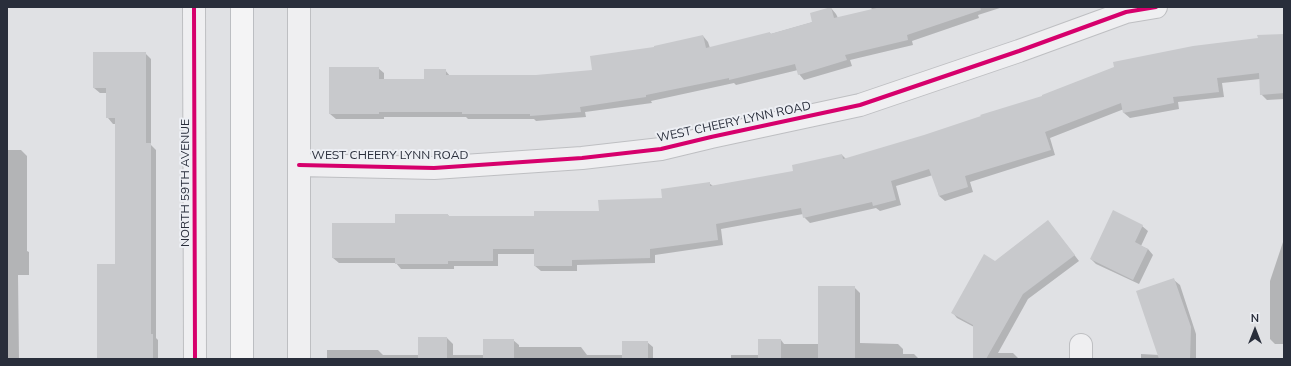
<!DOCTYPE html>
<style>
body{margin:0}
#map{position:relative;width:1291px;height:366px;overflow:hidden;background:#e0e1e4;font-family:Mulish,sans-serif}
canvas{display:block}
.frame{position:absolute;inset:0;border:8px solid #292e3b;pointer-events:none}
.north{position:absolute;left:1235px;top:310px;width:40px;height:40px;-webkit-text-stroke:3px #edeff4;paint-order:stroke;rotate:0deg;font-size:11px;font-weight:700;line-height:16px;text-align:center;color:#292e3b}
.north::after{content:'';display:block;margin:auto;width:14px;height:18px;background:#292e3b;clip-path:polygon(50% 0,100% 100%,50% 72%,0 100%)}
</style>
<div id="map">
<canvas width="1291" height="366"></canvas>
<div class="frame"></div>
<div class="north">N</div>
</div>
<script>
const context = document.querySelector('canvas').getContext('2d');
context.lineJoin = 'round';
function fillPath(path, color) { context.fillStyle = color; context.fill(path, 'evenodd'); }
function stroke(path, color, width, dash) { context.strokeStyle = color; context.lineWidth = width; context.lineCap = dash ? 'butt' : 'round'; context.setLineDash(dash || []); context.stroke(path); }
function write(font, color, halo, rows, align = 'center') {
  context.font = font + ' Mulish,sans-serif'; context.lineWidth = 4; context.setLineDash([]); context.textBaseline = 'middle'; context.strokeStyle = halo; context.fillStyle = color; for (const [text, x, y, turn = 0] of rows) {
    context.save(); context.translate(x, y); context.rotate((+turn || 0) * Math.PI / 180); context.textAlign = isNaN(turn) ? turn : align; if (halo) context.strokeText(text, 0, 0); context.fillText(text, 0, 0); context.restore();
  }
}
fillPath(new Path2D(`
 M871,7H1003L978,15L979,18L912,41L913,45L850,60L852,66L804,80L799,74L798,70L736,85L734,83L651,101L652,103L585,112L586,117L536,121L534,119H468L466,117H384V119H336L330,114L378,68L384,73V80H425L445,70L450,76H536L593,71L656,48L703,36L708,42L710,48L770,33L771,34L813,22L831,8L836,14L838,18L872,10Z
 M1284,35V99L1267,100L1261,94L1260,79L1222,83L1224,97L1178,102L1179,109L1130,118L1124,113V109L1050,138L1055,155L970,182L973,192L945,201L939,196L933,175L896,186L901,205L880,211L876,208L810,223L804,217L803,214L721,229L723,245L655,255V263L577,265V271H541L535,266V254H498V266H454V269H401L396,263H339L333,258L396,224L448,215L450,217H535L600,212L664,199L709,183L713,186L794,172L842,155L846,159Z
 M145,53L151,59V145L156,150V338L158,340V359H98V265H116V124H113L108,118V93H100L94,88Z
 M7,150H21L27,156V251L29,252V275H18L19,359H7Z
 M1048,221L1079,261L1028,299L998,353H1013L1019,359H974V327L957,318L952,312L995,262Z
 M1142,226L1148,231L1141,246L1148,249L1153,255L1139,284L1096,264L1091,259Z
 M1284,239V344H1275L1270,339V281Z
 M1174,280L1180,285L1196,334V359H1141V354L1159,355Z
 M854,287L860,293V343L898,344L903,349V354H914L919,359H731V355H759L781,340L784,344H819Z
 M447,338L453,344V355H484L513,340L519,345V347H581L587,355H623L647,342L653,347V359H327V350H378L383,355H419Z`), '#0003');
fillPath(new Path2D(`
 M831,7L834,18L881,7H980L981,10L907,35L908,40L845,55L847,60L798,75L795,64L729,80V78L646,95V97L580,107L581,112L530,116V114H462V112H379V114H329V67H379V79H424V69H446V75H536L592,70L590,56L654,47V46L703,35L706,48L770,32V34L812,22L810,13Z
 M1284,34V93L1260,95L1259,73L1217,78L1219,92L1173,97L1174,103L1123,113L1121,103L1045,132L1051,150L965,176L968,187L939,196L929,169L891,181L896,200L873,206L872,202L803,218L801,208L716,224L718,240L650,249V258L572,260V266H534V249H493V261H448V264H395V258H332V223H395V214H448V216H534V211H599L598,200L662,198L661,189L710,182V186L793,171L792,165L842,154L843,159L924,135L981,116L980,115L1042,96V95L1114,67L1113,62L1193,46L1258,38L1257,35Z
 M93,52H146V143H151V334H153V358L97,359V264H115V118H106V88H93Z
 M1113,210L1143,225L1135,242L1148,249L1133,280L1090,259Z
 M1048,220L1075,255L1023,294L986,359H973V325L951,313L984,254L995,261Z
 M1174,278L1191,327L1190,359H1159L1136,291Z
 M818,286H855V359H818Z
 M418,337H447V359H418Z
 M483,339H514V359H483Z
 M758,339H781V359H758Z
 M622,341H648V359H622Z`), '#c8c9cc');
const minor = new Path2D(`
 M194,7L195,359
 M299,7V359
 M299,165L434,168L582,158L661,149L711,137L860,105L1019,51L1126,12L1156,7
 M1081,359V345`);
const major = new Path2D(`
 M242,7V359`);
stroke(minor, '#bebfc2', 24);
stroke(major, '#bcbec2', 24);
stroke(minor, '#efeff1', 22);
stroke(major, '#f4f4f5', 22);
stroke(new Path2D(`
 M194,7L195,359
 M299,165L434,168L582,158L661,149L711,137L860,105L1019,51L1126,12L1156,7`), '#d6006c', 4);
write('12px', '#292e3b', '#edeff4', [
 ["WEST CHEERY LYNN ROAD",734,122,-12],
 ["WEST CHEERY LYNN ROAD",390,155],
 ["NORTH 59TH AVENUE",185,183,-90]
]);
</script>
